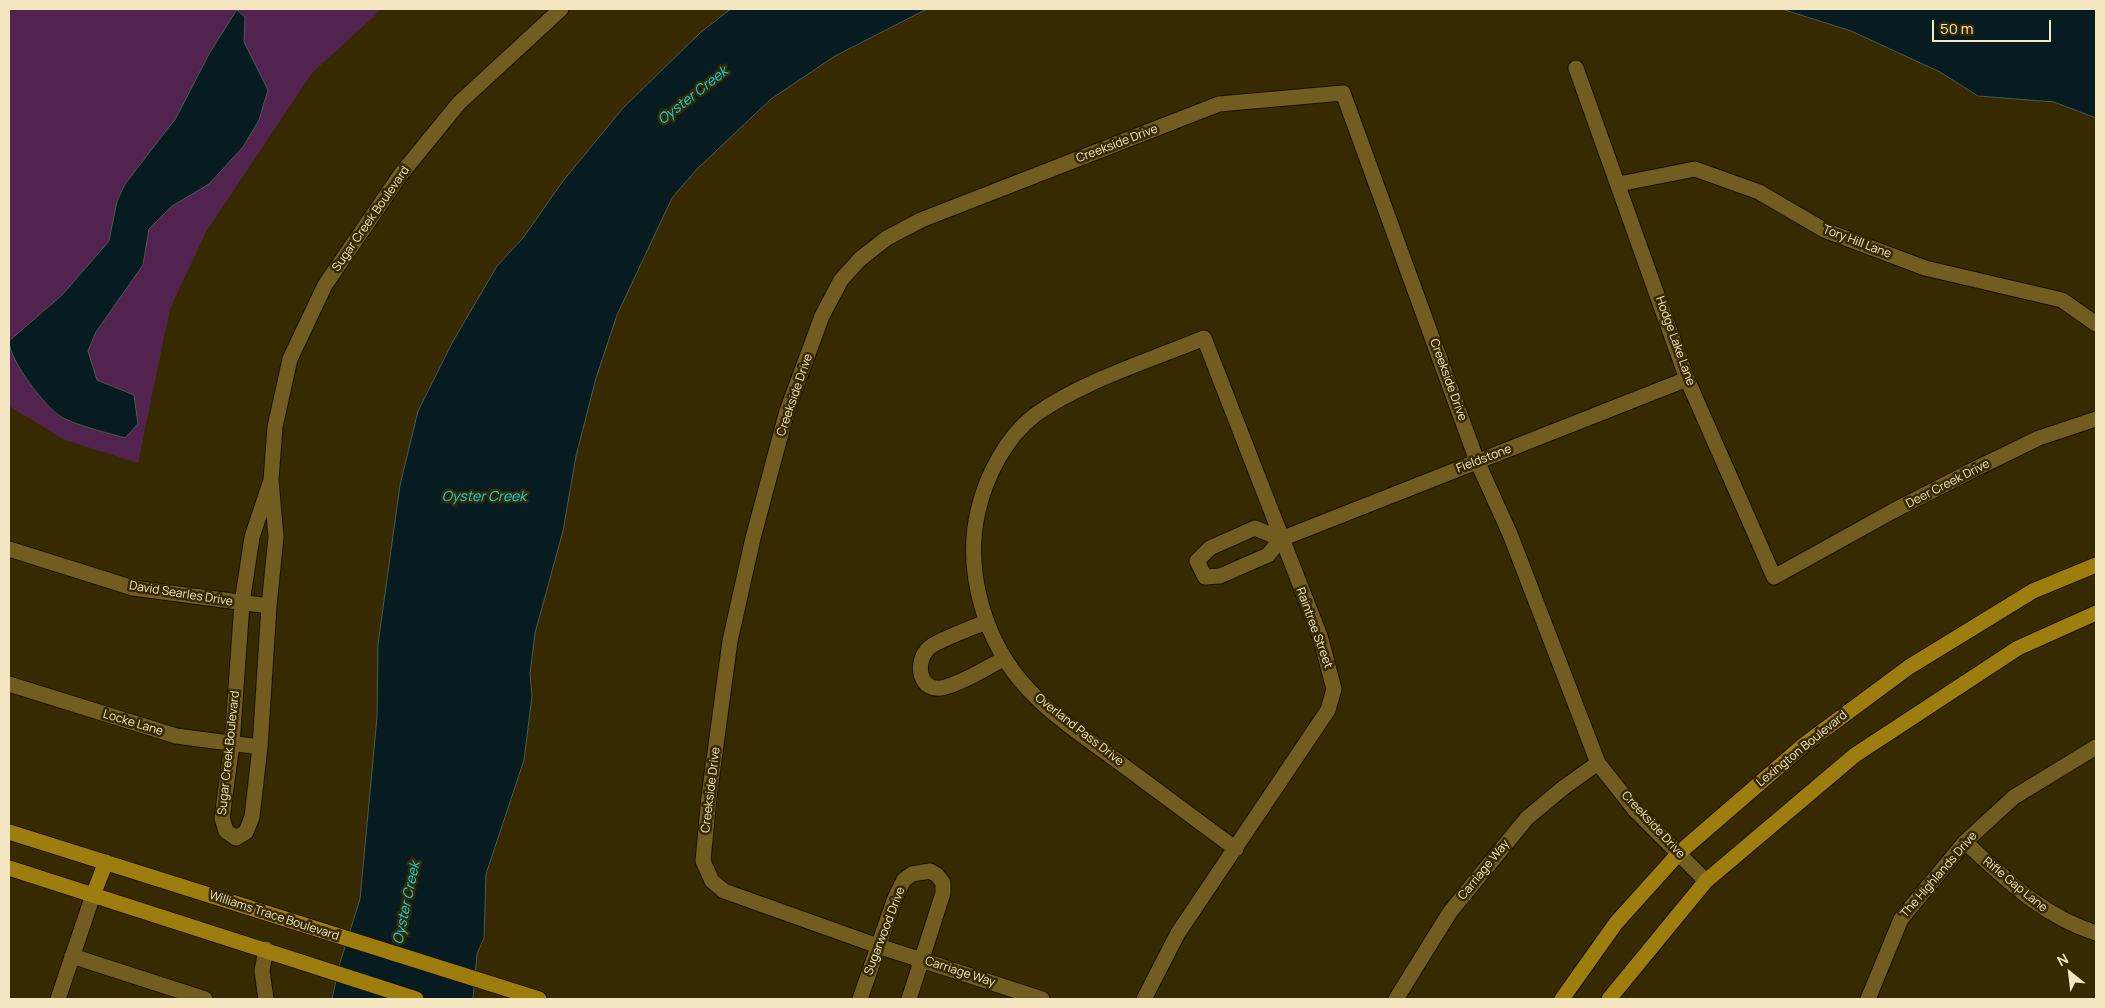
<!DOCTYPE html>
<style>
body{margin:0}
#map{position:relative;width:2105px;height:1008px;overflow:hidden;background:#372900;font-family:Manrope,sans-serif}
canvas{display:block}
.frame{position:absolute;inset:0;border:10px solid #f4e6c0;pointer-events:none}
.north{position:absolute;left:2045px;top:948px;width:50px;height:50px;-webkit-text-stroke:4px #372900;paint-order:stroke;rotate:331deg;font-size:14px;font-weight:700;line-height:20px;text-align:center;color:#f4e6c0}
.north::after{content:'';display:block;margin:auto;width:18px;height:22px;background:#f4e6c0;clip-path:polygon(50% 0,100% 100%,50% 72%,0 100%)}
.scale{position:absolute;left:1932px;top:20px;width:119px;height:22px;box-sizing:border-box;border:2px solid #f4e6c0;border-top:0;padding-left:6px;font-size:15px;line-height:18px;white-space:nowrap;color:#f4e6c0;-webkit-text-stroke:4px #372900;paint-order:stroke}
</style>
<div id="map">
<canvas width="2105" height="1008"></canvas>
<div class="frame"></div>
<div class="north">N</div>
<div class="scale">50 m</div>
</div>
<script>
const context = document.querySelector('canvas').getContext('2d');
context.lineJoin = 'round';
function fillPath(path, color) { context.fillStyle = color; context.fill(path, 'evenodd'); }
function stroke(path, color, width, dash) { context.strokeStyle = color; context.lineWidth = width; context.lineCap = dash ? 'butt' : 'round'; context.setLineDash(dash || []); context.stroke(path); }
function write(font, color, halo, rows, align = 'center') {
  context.font = font + ' Manrope,sans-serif'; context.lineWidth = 5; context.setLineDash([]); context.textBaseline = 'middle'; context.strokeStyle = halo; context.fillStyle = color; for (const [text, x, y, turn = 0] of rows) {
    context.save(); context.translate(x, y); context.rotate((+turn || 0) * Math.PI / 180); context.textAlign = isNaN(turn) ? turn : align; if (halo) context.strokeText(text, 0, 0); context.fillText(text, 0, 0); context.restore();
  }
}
fillPath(new Path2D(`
 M9,9H382L312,73L206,232L170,309L138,463L65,440L9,406Z`), '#532350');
const water = new Path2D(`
 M731,9H927L835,56L771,99L697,169L672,198L617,315L596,378L576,456L563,531L535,633L530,674L532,696L524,760L486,874L484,938L477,954L473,999H332L339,966L360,899L377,717L378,644L400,485L418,411L452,343L497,266L523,238L563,181L623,108L700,33Z
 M1782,9H2096V118L2054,102L1978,96L1940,72L1851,31Z
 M237,10L245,17L244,42L268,90L259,120L243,147L209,184L172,206L149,229L143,265L96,332L88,351L97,380L134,395L138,424L125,438C105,432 82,427 63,418C46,409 9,360 9,341L62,295L109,241L117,201L125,184L176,118L209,54Z`);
fillPath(water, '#061c20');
stroke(water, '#4d5950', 1);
const minor = new Path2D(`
 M1576,68L1687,379L1774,577L1893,511L1975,469L2039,438L2096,419
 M1619,184L1695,169L1759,192L1824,230L1925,268L2062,300L2096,324
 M271,480L252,537L242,603L232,744L222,818L226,831L236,838L246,832L252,817L260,747L269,606L276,537L271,480L275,427L290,359L325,285L401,174L459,103L561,9
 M1281,539L1255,528L1210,548L1197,561L1205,577L1220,576L1268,555L1281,539L1687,379
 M9,549L133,588L269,606
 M986,622C972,628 941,639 930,647C913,661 919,695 945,687C965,682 985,668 1004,659
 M9,684L176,736L260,747
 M1965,842C2007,880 2042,916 2096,933
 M266,949L262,971L266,999
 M72,956L205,999
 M58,999L93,895
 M860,999L895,898L904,880L912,874L930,871L937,875L943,883V893L909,999
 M1042,999L878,946L724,891L712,881L703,861L709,797L730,641L753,538L787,411L822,316L841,280L860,259L887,238L921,220L1219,104L1343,93L1477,461L1510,534L1598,763L1635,810L1706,881
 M1144,999L1178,933L1328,710L1334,689L1320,636L1204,338C1151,360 1080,382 1035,415C1006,437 986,476 978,511C964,572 985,644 1029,690C1055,718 1089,740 1120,763C1159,792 1197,820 1236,849
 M1396,999L1450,912L1527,818L1563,788L1598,763
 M1868,999L1901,919L1965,842L2014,797L2096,747`);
const major = new Path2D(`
 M9,832L539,999
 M9,868L416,999
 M93,895L106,862
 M1562,999L1616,923L1679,853L1805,744L1909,667L2033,591L2096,565
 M1609,999L1706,881L1855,755L2018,648L2096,613`);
stroke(minor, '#1a1200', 17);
stroke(major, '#1a1200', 17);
stroke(minor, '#715d20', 15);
stroke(major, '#9c7d0d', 15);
write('12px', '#f4e6c0', '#372900', [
 ["Creekside Drive",1117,144,-21],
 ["Sugar Creek Boulevard",371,219,-55],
 ["Tory Hill Lane",1857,242,21],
 ["Hodge Lake Lane",1675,341,70],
 ["Creekside Drive",1448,380,70],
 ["Creekside Drive",795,395,-71],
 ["Fieldstone",1484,459,-21],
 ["Deer Creek Drive",1948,484,-27],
 ["David Searles Drive",181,594,9],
 ["Raintree Street",1314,628,70],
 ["Locke Lane",133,723,17],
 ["Overland Pass Drive",1079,730,38],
 ["Lexington Boulevard",1802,749,-39],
 ["Sugar Creek Boulevard",229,753,-84],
 ["Creekside Drive",711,790,-83],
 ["Creekside Drive",1653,825,47],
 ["Carriage Way",1484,870,-51],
 ["The Highlands Drive",1939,875,-49],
 ["Rifle Gap Lane",2015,885,39],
 ["Williams Trace Boulevard",274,916,18],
 ["Sugarwood Drive",885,931,-69],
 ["Carriage Way",960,972,18]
]);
write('italic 14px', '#08daf4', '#372900', [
 ["Oyster Creek",693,96,-38],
 ["Oyster Creek",484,497],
 ["Oyster Creek",407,903,-78]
]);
</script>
